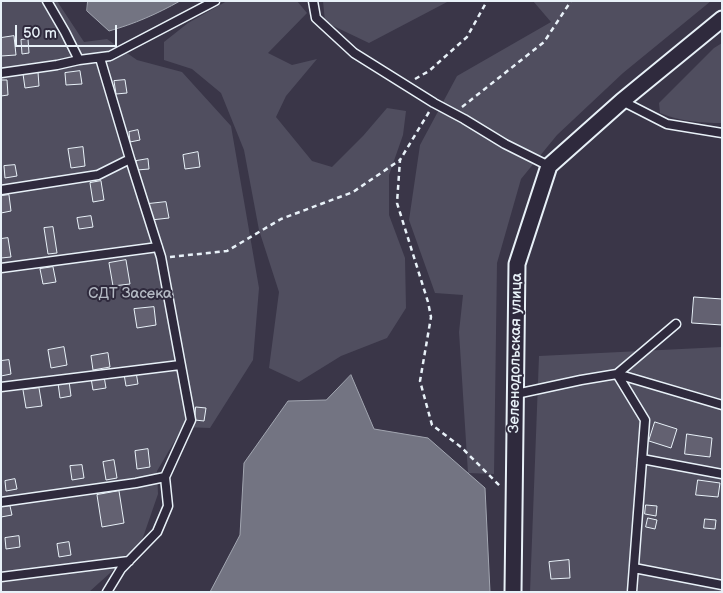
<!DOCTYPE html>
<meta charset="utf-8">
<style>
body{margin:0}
#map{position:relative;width:723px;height:593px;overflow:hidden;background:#3a3648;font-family:"Balsamiq Sans",sans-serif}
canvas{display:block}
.frame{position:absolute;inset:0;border:2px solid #e8f1f8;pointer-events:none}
.scale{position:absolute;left:15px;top:25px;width:102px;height:22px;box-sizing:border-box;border:2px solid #e8f1f8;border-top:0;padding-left:6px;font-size:15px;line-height:18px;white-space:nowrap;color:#e8f1f8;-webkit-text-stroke:4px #2f2a3d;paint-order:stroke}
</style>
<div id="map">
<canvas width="723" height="593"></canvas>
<div class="frame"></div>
<div class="scale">50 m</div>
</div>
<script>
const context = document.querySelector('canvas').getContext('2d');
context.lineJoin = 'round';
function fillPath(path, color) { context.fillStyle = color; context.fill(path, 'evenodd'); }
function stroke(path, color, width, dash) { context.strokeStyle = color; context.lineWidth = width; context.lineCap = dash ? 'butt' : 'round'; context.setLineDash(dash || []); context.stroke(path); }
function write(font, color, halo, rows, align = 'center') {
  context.font = font + ' "Balsamiq Sans",sans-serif'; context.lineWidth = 4; context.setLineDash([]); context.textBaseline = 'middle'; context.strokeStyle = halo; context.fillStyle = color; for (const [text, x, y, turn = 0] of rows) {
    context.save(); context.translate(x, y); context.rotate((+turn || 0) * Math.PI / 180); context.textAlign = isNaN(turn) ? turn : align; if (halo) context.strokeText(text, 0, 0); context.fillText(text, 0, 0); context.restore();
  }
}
fillPath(new Path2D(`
 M1,1H57L84,42L107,39L137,60L182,72L231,126L259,288L253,360L210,428L183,427L157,471L158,494L140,546L89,592H1Z
 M227,1H297L307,13L268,53L292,65L317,59L286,96L276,117L312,161L332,167L363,136L387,108L406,111L403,135L389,175V215L405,258L406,308L387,338L341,356L299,382L269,368L279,292L259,230L244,150L221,93L192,69L164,60V42L188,23Z
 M323,1H449L369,43L325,22Z
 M533,1H711L623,73L557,135L521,179L497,263L494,474L468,473L459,332L463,295L435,293L409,220L420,145L457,76L551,22Z
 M722,43V123C701,123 679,121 660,113L659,103L714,48Z
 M722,347V592H530L539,356Z`), '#504e5f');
const water = new Path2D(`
 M88,1H180C157,14 134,24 109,31L87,11Z
 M351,375L374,429L428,438L485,488L490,592H210L240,535L244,463L288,401L326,400Z`);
fillPath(water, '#737482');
stroke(water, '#a2a6b1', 1);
const building = new Path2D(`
 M14,36L16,55L1,56V38Z
 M28,39L29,53L22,54L21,40Z
 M80,71L82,84L66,85L65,73Z
 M38,72L39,86L25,88L23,74Z
 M1,80H7L8,95L1,96Z
 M125,80L127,93L116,94L114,81Z
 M138,130L140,140L130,142L129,132Z
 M83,147L85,166L71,168L68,149Z
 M198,152L200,167L185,169L183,155Z
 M148,159L149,169L137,170L136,161Z
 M15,165L17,176L5,178L4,166Z
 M101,181L104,200L93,202L90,183Z
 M9,195L11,211L1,213V196Z
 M166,202L169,218L151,220L148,204Z
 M91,216L93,227L79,229L77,218Z
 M53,227L57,253L48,254L44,228Z
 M8,238L11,257L1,258V239Z
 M126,260L130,284L113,286L109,263Z
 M53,267L56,282L43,284L40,269Z
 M694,297L722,299V325L692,323Z
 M154,307L156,325L137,328L134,309Z
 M64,347L67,365L51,368L48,350Z
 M108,353L110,367L93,370L91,356Z
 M9,360L11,374L1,376V361Z
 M136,372L138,384L126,386L124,374Z
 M104,376L106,388L93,390L91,378Z
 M69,381L71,396L60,398L58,383Z
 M39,388L42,406L26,408L23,390Z
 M196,407L206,408L204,421L195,420Z
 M655,422L677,429L671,448L649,441Z
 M687,434L712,438L710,457L685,454Z
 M148,449L150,467L137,469L135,451Z
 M114,460L117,478L106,480L103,462Z
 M82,465L84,478L72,480L70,466Z
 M15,479L17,489L6,491L5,481Z
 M698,480L720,483L718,497L696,495Z
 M119,491L124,523L102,527L97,495Z
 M646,505L657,506L656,516L645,514Z
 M10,506L12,515L1,517V507Z
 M648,518L657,520L655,529L646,527Z
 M705,519L716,520L715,529L704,528Z
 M19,536L20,547L6,549L5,538Z
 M69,542L71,555L59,557L57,544Z
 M569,560L570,578L551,579L549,562Z`);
fillPath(building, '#636171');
stroke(building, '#e8f1f8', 1);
const service = new Path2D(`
 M47,1L65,32L79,60
 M313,1L316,18L354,53L434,103L464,119L505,144L549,166
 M1,73L57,65L79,60L110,56L215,1
 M622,101L667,124L722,133
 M1,190L98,175L130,159L100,58
 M1,268L158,247
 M1,387L180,365
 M516,394L581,380L617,374L722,405
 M642,459L722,474
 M1,502L136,483L165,477
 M634,568L722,585
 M1,577L129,561
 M107,592L121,569L157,532L168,506L165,477L191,420L161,257L130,159
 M632,592L645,420L617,374L676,324`);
const minor = new Path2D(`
 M513,592L517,264L549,166L622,101L722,19`);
stroke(service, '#e8f1f8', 11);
stroke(minor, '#e8f1f8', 19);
stroke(new Path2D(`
 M415,79L429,71L467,37L487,1
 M462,107L544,42L571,1
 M429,112L400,160L397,203L428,302L431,317L420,381L432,425L461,447L501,487
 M170,257L227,251L281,219L353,192L400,160`), '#e8f1f8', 2.5, [5, 4]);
stroke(service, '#2f2a3d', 8);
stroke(minor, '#2f2a3d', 15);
write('15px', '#b3b8c2', '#2f2a3d', [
 ["СДТ Засека",130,294]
]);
write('15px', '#e8f1f8', '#2f2a3d', [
 ["Зеленодольская улица",516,353,-89]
]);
</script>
